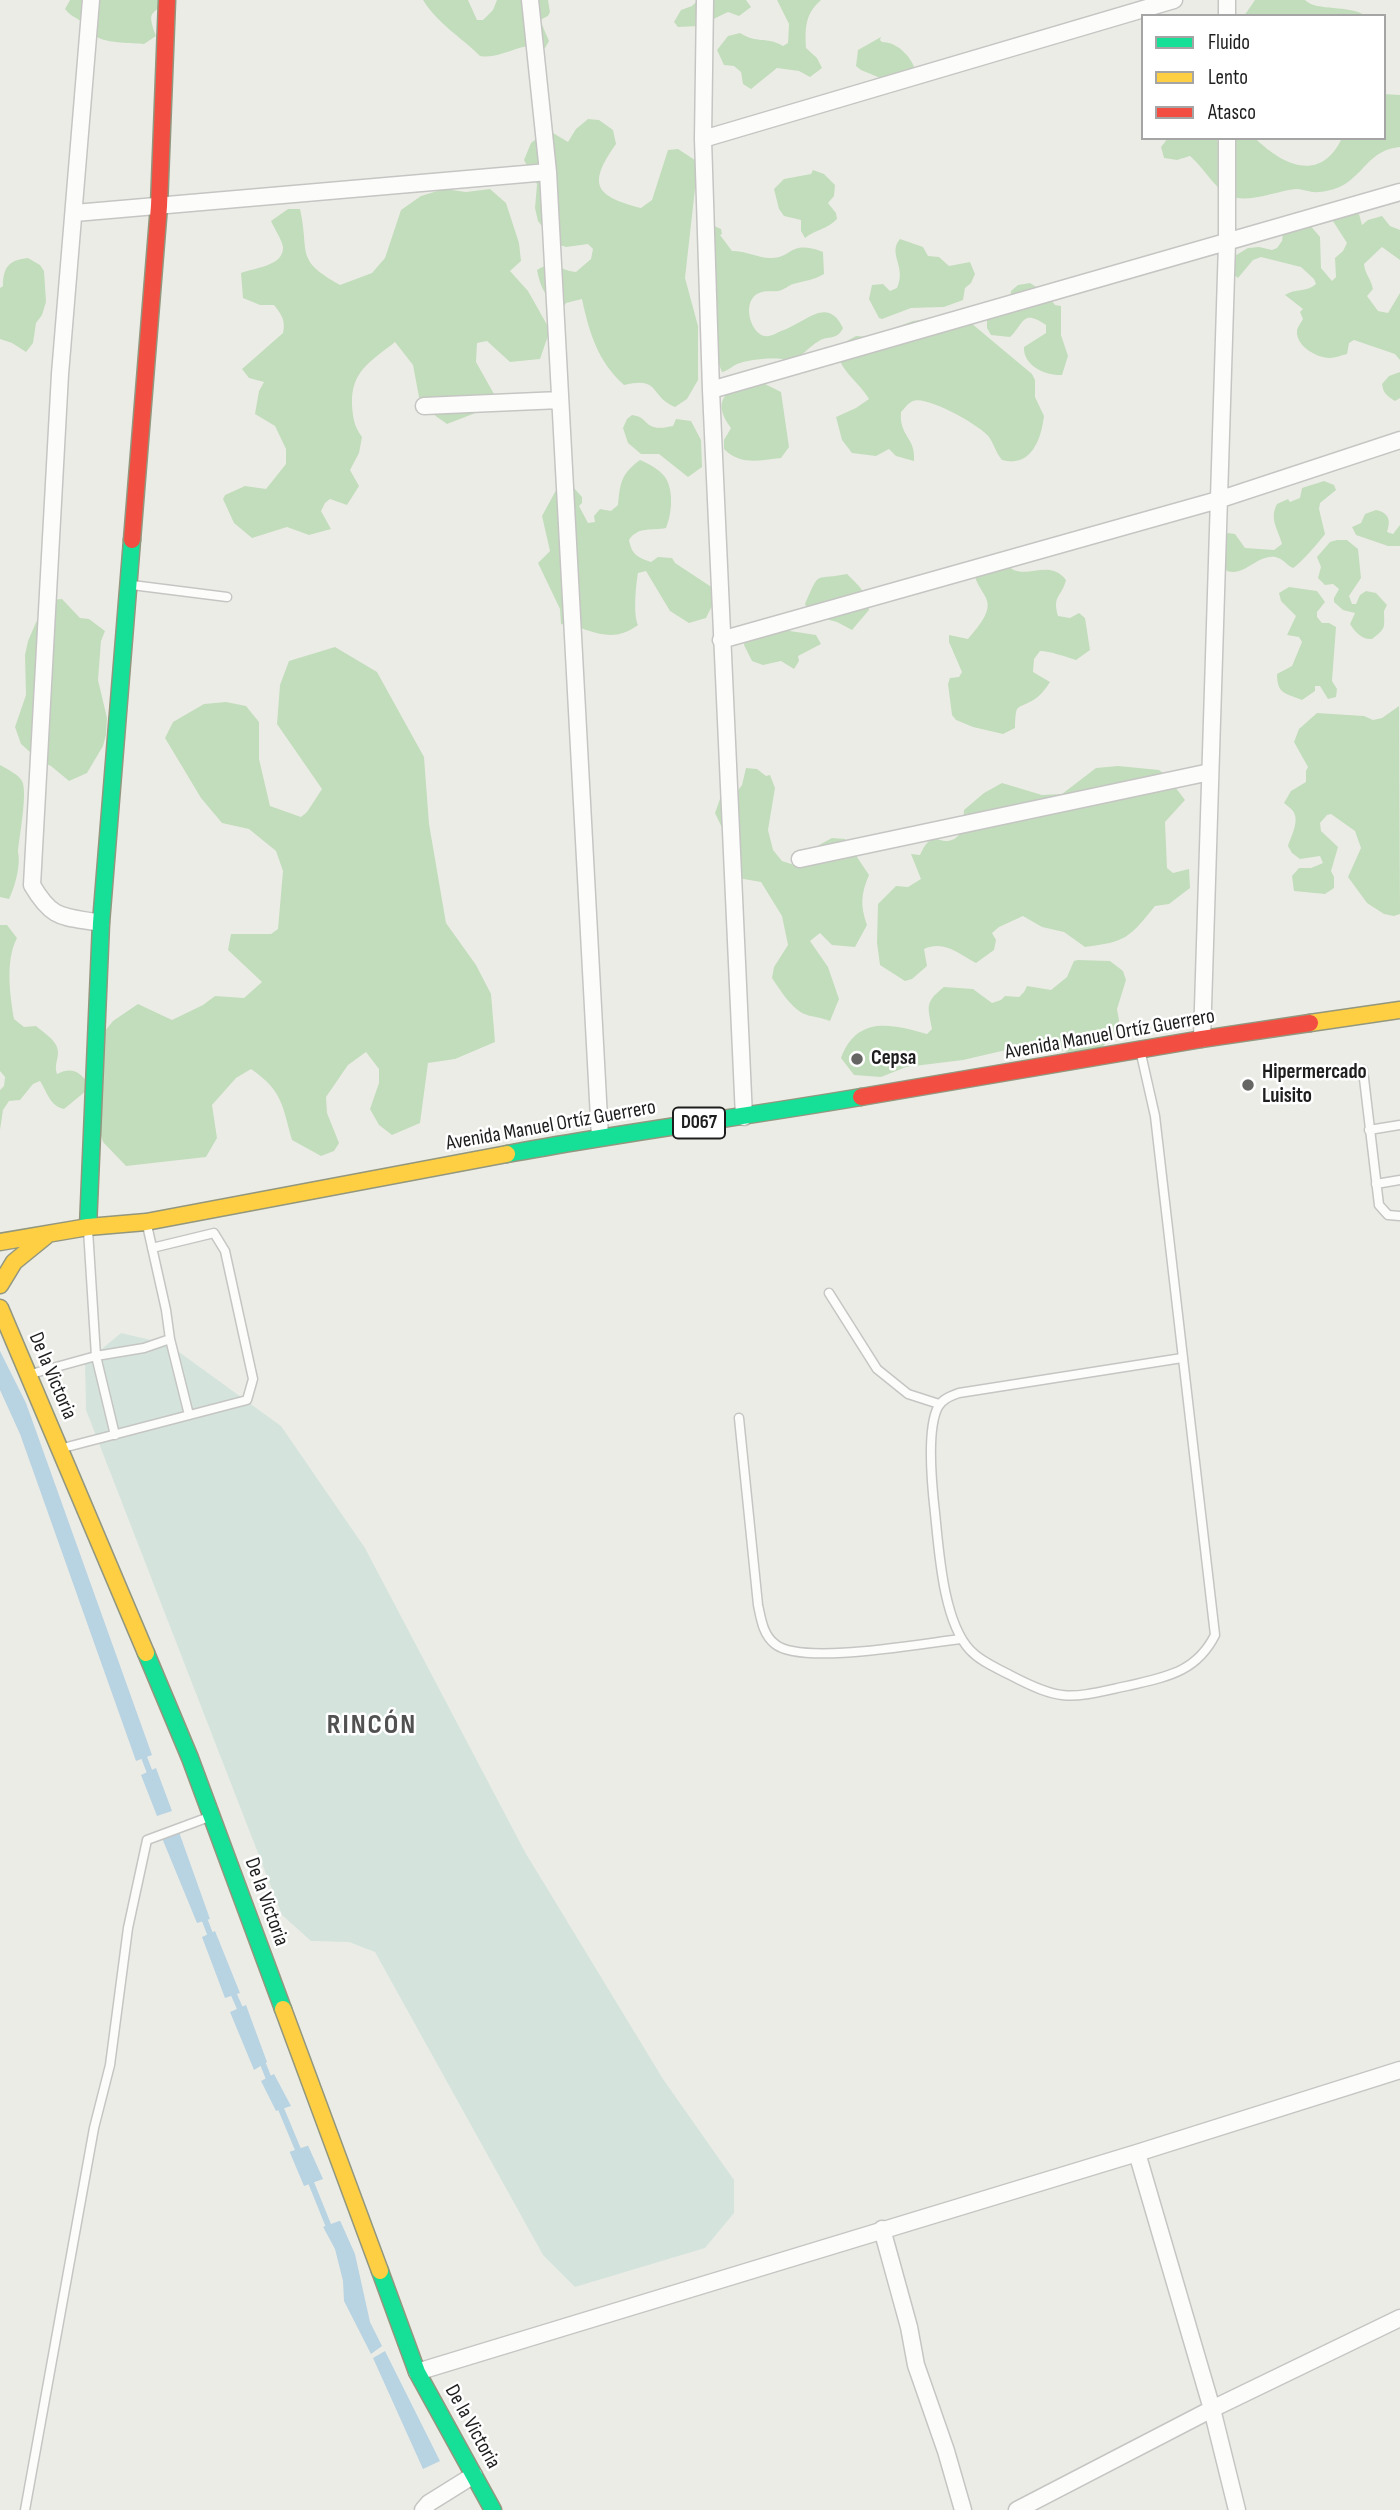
<!DOCTYPE html>
<meta charset="utf-8">
<style>
body{margin:0}
#map{position:relative;width:1400px;height:2510px;overflow:hidden;background:#ecece7;font-family:"Sofia Sans Condensed",sans-serif}
canvas{display:block}
.legend{position:absolute;left:1141px;top:14px;width:245px;height:126px;box-sizing:border-box;background:#fff;border:2px solid #a5a5a5;margin:0;padding:9px 12px;list-style:none;font-size:21px;color:#1e1e1e}
.legend li{display:flex;align-items:center;gap:14px;height:35px}
.legend b{width:35px;border:2px solid #a5a5a5}
</style>
<div id="map">
<canvas width="1400" height="2510"></canvas>
<ul class="legend">
<li><b style="height:9px;background:#16e098"></b>Fluido</li>
<li><b style="height:9px;background:#ffcf43"></b>Lento</li>
<li><b style="height:9px;background:#f24e42"></b>Atasco</li>
</ul>
</div>
<script>
const context = document.querySelector('canvas').getContext('2d');
context.lineJoin = 'round';
function fillPath(path, color) { context.fillStyle = color; context.fill(path, 'evenodd'); }
function stroke(path, color, width, dash) { context.strokeStyle = color; context.lineWidth = width; context.lineCap = dash ? 'butt' : 'round'; context.setLineDash(dash || []); context.stroke(path); }
function write(font, color, halo, rows, align = 'center') {
  context.font = font + ' "Sofia Sans Condensed",sans-serif'; context.lineWidth = 5; context.setLineDash([]); context.textBaseline = 'middle'; context.strokeStyle = halo; context.fillStyle = color; for (const [text, x, y, turn = 0] of rows) {
    context.save(); context.translate(x, y); context.rotate((+turn || 0) * Math.PI / 180); context.textAlign = isNaN(turn) ? turn : align; if (halo) context.strokeText(text, 0, 0); context.fillText(text, 0, 0); context.restore();
  }
}
fillPath(new Path2D(`
 M70,0H167C155,16 145,7 156,36L144,44C132,43 109,43 99,38C92,35 89,27 83,23C76,17 70,16 65,9Z
 M423,0H468L477,20H483L493,10L497,0H548L550,12L548,16L540,20L549,41L545,48C521,39 504,60 480,56C461,37 438,24 423,0Z
 M698,0H746L751,7L739,16L728,12L699,26L678,27L674,22L681,10L692,6Z
 M777,0H821C805,14 805,28 806,48L817,58L822,68L810,77L799,71L777,68L751,89L743,84L741,72L734,66L724,65L717,50L728,36L740,33C757,44 766,36 783,46L788,43L789,24Z
 M1255,0H1305C1317,12 1349,4 1366,16H1244Z
 M881,37L880,40L882,42C898,42 913,58 916,73L902,87L861,70L856,66L858,50Z
 M1384,94L1400,95V147C1372,150 1368,167 1348,182C1339,189 1323,193 1312,192C1307,191 1301,189 1296,189C1276,191 1245,205 1228,195C1212,185 1204,168 1190,156L1177,160L1164,158L1161,147L1168,138H1216L1219,144L1229,147L1232,138H1255C1283,166 1321,183 1342,138H1384Z
 M588,119L599,120L613,130L616,144C587,185 595,196 641,208L652,200L668,150L678,149L698,162L685,278L698,326V380L687,399L675,407C648,395 661,376 624,385C598,362 589,332 582,299L566,303L563,308C545,298 541,289 537,270C551,260 562,271 576,272L591,259L593,249L588,244L566,247L560,245L545,230L538,221L535,208L537,184L524,160L531,143L548,130L568,142L576,129Z
 M813,170L824,174L835,185L834,196L828,203L836,213L837,219C828,229 815,230 805,238L801,231V220L784,216L779,209L774,189L784,179L811,174Z
 M444,189L466,192L490,189L506,203L519,243L521,261L510,271L528,291L550,330L540,359L510,362L487,341L477,343L476,362L494,394L478,412L447,424L430,412L419,397L413,365L395,342C370,362 351,371 352,405C353,418 354,426 362,437L359,453L350,470L359,486L347,505L330,499L325,503L321,511L331,529L309,535L287,527L252,538L234,523L223,499L225,495L245,486L266,489L286,464V449L275,426L255,414L259,391L264,382L249,378L242,369L283,333C286,320 281,314 274,305H260L243,298L241,273C254,268 284,266 283,247C282,240 274,228 271,221L288,209H300C310,254 294,259 340,285L372,273L385,258L401,210L421,196Z
 M1351,203L1359,214L1362,225L1368,220L1382,216L1390,226L1400,230V260L1382,247L1364,264C1365,274 1371,279 1373,289L1367,296L1378,311L1388,313L1400,293V360L1395,354L1354,340L1349,343L1347,354C1342,355 1335,358 1330,358C1317,358 1295,346 1297,330C1298,326 1301,323 1303,319L1300,312L1303,309L1285,295C1295,288 1306,293 1316,284L1314,279L1301,267L1261,257L1253,260L1238,278L1233,274V257L1248,248L1259,247L1272,250L1277,248L1282,241L1284,225L1309,224L1320,237L1321,268L1332,281L1336,277L1335,258L1343,251L1347,243L1331,218Z
 M712,225L721,229L722,234L720,235L732,251C746,251 759,258 770,258C793,259 788,239 823,252L824,274C814,280 804,281 793,284C788,286 784,290 778,291C770,292 764,290 757,294C741,304 752,335 765,336C771,337 776,333 781,331C806,323 827,295 843,328C837,341 828,335 819,341C807,348 805,355 789,361C779,356 749,359 737,364C732,366 728,371 722,372L718,362L719,358L713,335Z
 M900,239L923,247L928,256L939,257L949,266L970,262L975,274L971,283L965,288L963,300L944,307L911,308L882,319L879,318L869,299L872,285L883,284L890,291L897,288C907,266 887,254 900,239Z
 M28,258L40,265L44,271L46,302L42,315L36,323L33,343L26,352L12,343L0,339V288L3,286C3,267 9,260 28,258Z
 M1030,283L1046,293L1055,305L1061,306V335L1068,356L1062,375C1046,376 1023,366 1024,347L1046,333V325C1022,308 1024,324 1010,337L991,335L987,328V318L1010,304L1011,291L1018,285Z
 M939,317L971,323L1032,374L1035,380V397L1044,416C1041,440 1031,468 1002,460C996,453 994,444 989,437C980,425 926,395 913,401C908,403 905,408 901,412C899,437 916,437 914,461L896,456L889,449L876,456L852,453L842,440L836,417L856,408L869,399C858,380 835,368 838,346L856,336L869,337L913,321Z
 M1400,372V398L1395,401C1387,396 1383,393 1382,384L1389,376Z
 M747,375L781,392L789,447L781,458C760,460 741,466 724,449V440L731,428C711,401 726,393 747,375Z
 M632,415C646,417 644,424 654,427C659,429 667,427 673,426L676,419L691,421L701,440L702,467L688,477L659,454H641L628,443L623,428L627,419Z
 M640,460C649,464 659,469 665,477C674,490 672,514 666,528C652,531 638,526 629,540C632,555 637,557 651,562L658,557L672,558L675,563L719,592L706,618L689,623L670,611L646,571L638,573C636,585 633,614 638,625C609,646 593,628 561,624L560,609L538,563L550,551L542,516L561,481L565,478L582,497V503L579,506L588,523L595,522L594,516L600,509L611,511L618,505C620,483 621,474 640,460Z
 M1324,481L1334,485L1336,490L1320,503L1319,509L1325,534C1319,542 1301,563 1293,568C1286,565 1283,558 1275,557C1256,555 1245,577 1227,571L1223,565L1222,539L1228,533L1235,534L1245,548L1274,550L1282,544C1278,529 1269,519 1277,504L1288,499L1290,502L1300,498L1302,488Z
 M1376,510C1389,513 1391,520 1387,532L1393,534L1400,525V546H1388L1356,535L1352,527L1361,523L1365,514Z
 M1337,540H1347L1358,549L1361,578L1349,596L1352,604H1356L1360,595L1366,591L1376,593L1387,605L1384,611C1384,627 1387,628 1372,639C1362,640 1355,632 1350,624L1355,613L1343,610L1334,602V598L1339,589L1333,584L1325,585L1318,578L1321,567L1317,557L1330,542Z
 M1007,565C1024,583 1048,557 1066,580C1062,597 1052,595 1058,616L1070,618L1079,613L1085,618L1090,650L1076,660C1066,657 1050,651 1040,651L1034,659L1033,672L1050,682C1046,688 1041,695 1035,699C1016,711 1016,701 1015,728L1003,734L973,727L956,720L952,715L948,684L950,678L959,677L962,672L949,642V635L968,639C976,629 993,612 986,598C981,588 976,584 974,572Z
 M847,574C858,585 869,594 869,610L852,630L837,622L810,615L805,604C821,569 812,581 847,574Z
 M1289,587L1317,591L1325,602L1317,612V617L1322,623H1329L1336,627L1332,681L1337,689L1336,697L1328,699L1320,686H1315V691L1302,700C1285,693 1277,694 1277,674L1292,666L1302,642L1299,637L1287,635L1296,616L1281,601L1279,593Z
 M62,599L80,618L89,619L105,631L101,641L98,680L107,718L106,735L103,746L87,773L69,781L51,766L40,761L21,744L15,727L26,695L25,655L28,641L44,604L49,600Z
 M787,628L790,631L816,635L821,644L798,656L799,661L794,669L781,661L763,665L752,661L744,645L746,634Z
 M335,647L377,672L424,757L429,824L446,923L476,965L491,994L495,1042L455,1059L428,1063L420,1123L392,1135L379,1125L370,1109L379,1083V1069L366,1052L348,1065L326,1097L327,1113L339,1143L334,1151L321,1156L292,1140C282,1105 283,1091 251,1069L236,1078L212,1105L217,1138L206,1157L126,1166L103,1142L98,1127L94,1044L113,1021L138,1004L172,1020L203,1005L215,996L244,998L262,982L228,950L231,934H271L278,929L283,871L276,851L249,829L222,823L201,798L165,738L173,722L204,704L226,702L246,706L259,722V759L270,806L301,817L307,812L322,789L277,724L280,685L289,661Z
 M1399,706L1400,914L1394,916L1384,914L1367,903L1348,877L1361,848L1355,831L1331,814L1327,815L1320,823L1321,831L1338,847L1331,871L1334,877V888L1325,894L1294,891L1292,876L1299,868H1311L1323,863L1320,856L1300,859L1292,853L1288,846C1291,836 1300,821 1293,811C1291,808 1287,806 1284,803L1291,791L1306,782V771L1308,767L1294,742L1299,729L1317,713L1364,716L1373,720L1382,718Z
 M0,765C7,769 18,774 22,781C28,792 19,838 18,852C21,865 15,887 9,899L0,897Z
 M1118,766L1159,770L1166,775L1185,800L1165,822L1167,868L1173,873L1189,869L1190,888L1169,904L1155,906C1129,938 1126,942 1085,947L1064,932L1042,927L1023,916L999,927L992,933L996,940L994,950L976,963C958,954 945,940 924,949L927,966L912,979L905,981L880,965L877,943L878,904L896,886L908,887L921,879L911,854L920,855C923,849 927,839 935,839C939,839 942,841 946,841C964,840 963,823 964,810L984,793L1002,783L1042,795L1062,794L1096,768Z
 M746,768L757,769L766,776L770,775L775,788L768,830L773,850L782,861L797,866L814,859L819,845L832,838L845,839L869,875C861,894 860,905 867,925L855,947L832,945L820,933L810,941L828,967L839,999L830,1021C821,1017 810,1017 802,1013C790,1006 780,990 772,978L774,967L788,945L782,916L761,882L738,878L724,858L723,849L726,844L724,832L715,813L721,796H734L742,785Z
 M0,925H7L17,938C5,961 10,995 14,1019L24,1027L36,1026C44,1033 58,1041 58,1052C58,1061 54,1065 57,1074C71,1067 79,1071 88,1083L86,1091L64,1109C50,1106 47,1092 40,1081L33,1084L20,1100L9,1101L3,1110L0,1130V1090L4,1086L5,1077L0,1071Z
 M1078,960L1110,961L1123,971L1126,980L1117,1009L1119,1020L1117,1033L1101,1048L1068,1052L1039,1044H1032L963,1060L906,1067L881,1077L854,1075L841,1058C857,1015 892,1024 927,1034L932,1029C928,1006 924,1003 944,987L973,989L992,1003L1001,1000L1005,996L1019,997L1024,992L1027,986L1051,990L1067,977L1074,961Z`), '#c2ddbb');
fillPath(new Path2D(`
 M121,1333L168,1344L281,1426L365,1548L525,1852L663,2079L734,2180V2213L705,2248L575,2287L543,2255L375,1952L349,1942L311,1941L282,1915L86,1410L85,1363Z`), '#d4e4dd');
fillPath(new Path2D(`
 M0,1351L26,1403L152,1755L136,1761L20,1434L0,1390Z
 M156,1768L172,1811L157,1816L141,1775Z
 M179,1832L210,1919L197,1923L162,1838Z
 M215,1931L240,1993L225,1998L202,1937Z
 M246,2005L267,2062L254,2070L230,2012Z
 M274,2074L291,2106L276,2111L261,2081Z
 M306,2141L323,2179L304,2186L288,2148Z
 M338,2216L355,2254L370,2322L382,2346L371,2354L344,2301L343,2281L335,2249L321,2223Z
 M385,2351L440,2461L423,2469L373,2358Z`), '#b8d3e1');
fillPath(new Path2D(`
 M305,2138L308,2139L310,2145L286,2153V2145Z
 M337,2213L340,2214L342,2220L320,2228L319,2220Z
 M459,2490L465,2502L449,2510H441L437,2503Z`), '#ecece7');
stroke(new Path2D(`
 M142,1752L152,1778
 M202,1913L212,1939
 M231,1988L242,2013
 M261,2059L271,2084
 M279,2104L299,2152
 M308,2175L329,2227`), '#b8d3e1', 6);
const lane = new Path2D(`
 M132,585L227,597
 M1141,1054L1155,1116L1215,1635C1196,1673 1165,1677 1127,1686C1071,1698 1063,1703 1010,1675C997,1668 981,1662 970,1650C943,1621 939,1551 935,1513C932,1487 926,1430 938,1407C942,1399 951,1396 959,1393L1182,1358
 M1363,1070L1379,1205L1388,1215L1400,1216
 M1369,1130L1400,1125
 M1376,1184L1400,1180
 M88,1230L96,1356L115,1435
 M829,1293L877,1369L908,1394L939,1404
 M170,1339L189,1415
 M31,1374L96,1356L144,1348L170,1339L166,1310L147,1225
 M739,1418L758,1605C761,1619 763,1635 775,1644C801,1666 924,1643 961,1639
 M63,1448L247,1400L253,1379L225,1251L214,1233L152,1248
 M25,2510L94,2128L110,2065L128,1928L147,1840L209,1817`);
const street = new Path2D(`
 M91,0L60,374L32,885C53,921 63,916 101,923
 M530,0L548,172L600,1137
 M705,0L703,139L711,390L744,1117
 M1227,16V0
 M703,139L1174,0
 M75,213L548,172
 M711,390L1400,192
 M424,406L560,400
 M721,640L1218,500L1400,440
 M800,859L1210,772
 M1202,1039L1227,243V138
 M1137,2153L1212,2409L1237,2510
 M882,2229L909,2327L916,2365L946,2451L963,2510
 M417,2372L1137,2153L1400,2070
 M423,2510L429,2503L474,2475
 M1017,2510L1212,2409L1400,2318`);
const fast = new Path2D(`
 M507,1154C625,1132 744,1117 861,1097
 M88,1227L101,923L132,540
 M146,1653L190,1758L283,2009
 M380,2271L417,2372L493,2510`);
const slow = new Path2D(`
 M1310,1023L1400,1010
 M0,1242L88,1227L146,1222L507,1154
 M0,1285L14,1262L46,1236
 M0,1308L146,1653
 M283,2009L380,2271`);
const jam = new Path2D(`
 M132,540L159,206L167,0
 M861,1097L1202,1039L1310,1023`);
stroke(lane, '#c5c5c3', 11);
stroke(street, '#c5c5c3', 19);
stroke(fast, '#92977e', 19);
stroke(slow, '#92977e', 19);
stroke(jam, '#92977e', 19);
stroke(lane, '#fcfcfb', 8);
stroke(street, '#fcfcfb', 16);
stroke(fast, '#16e098', 16);
stroke(slow, '#ffcf43', 16);
stroke(jam, '#f24e42', 16);
for (const [x, y, r, color] of [
 [857,1059,7,"#666664"],
 [1248,1085,7,"#666664"]
]) { const dot = new Path2D(); dot.arc(x, y, r, 0, 2 * Math.PI); context.fillStyle = color; context.fill(dot); stroke(dot, '#fff', 2.5); }
for (const [x, y, w] of [
 [699,1123,52]
]) { const box = new Path2D(); box.roundRect(x - w / 2, y - 15.5, w, 31, 5); context.fillStyle = '#fff'; context.fill(box); stroke(box, '#1e1e1e', 2); }
write('bold 19px', '#1e1e1e', null, [
 ["D067",699,1123]
]);
write('21px', '#1e1e1e', '#fff', [
 ["Avenida Manuel Ortíz Guerrero",1110,1035,-10],
 ["Avenida Manuel Ortíz Guerrero",551,1126,-10],
 ["De la Victoria",52,1376,67],
 ["De la Victoria",266,1902,70],
 ["De la Victoria",472,2427,61]
]);
write('bold 21px', '#1e1e1e', '#fff', [
 ["Cepsa",871,1059],
 ["Hipermercado",1262,1073],
 ["Luisito",1262,1097]
], 'left');
context.letterSpacing = '2px';
write('bold 28px', '#515151', '#fff', [
 ["RINCÓN",372,1726]
]);
context.letterSpacing = '0px';
</script>
